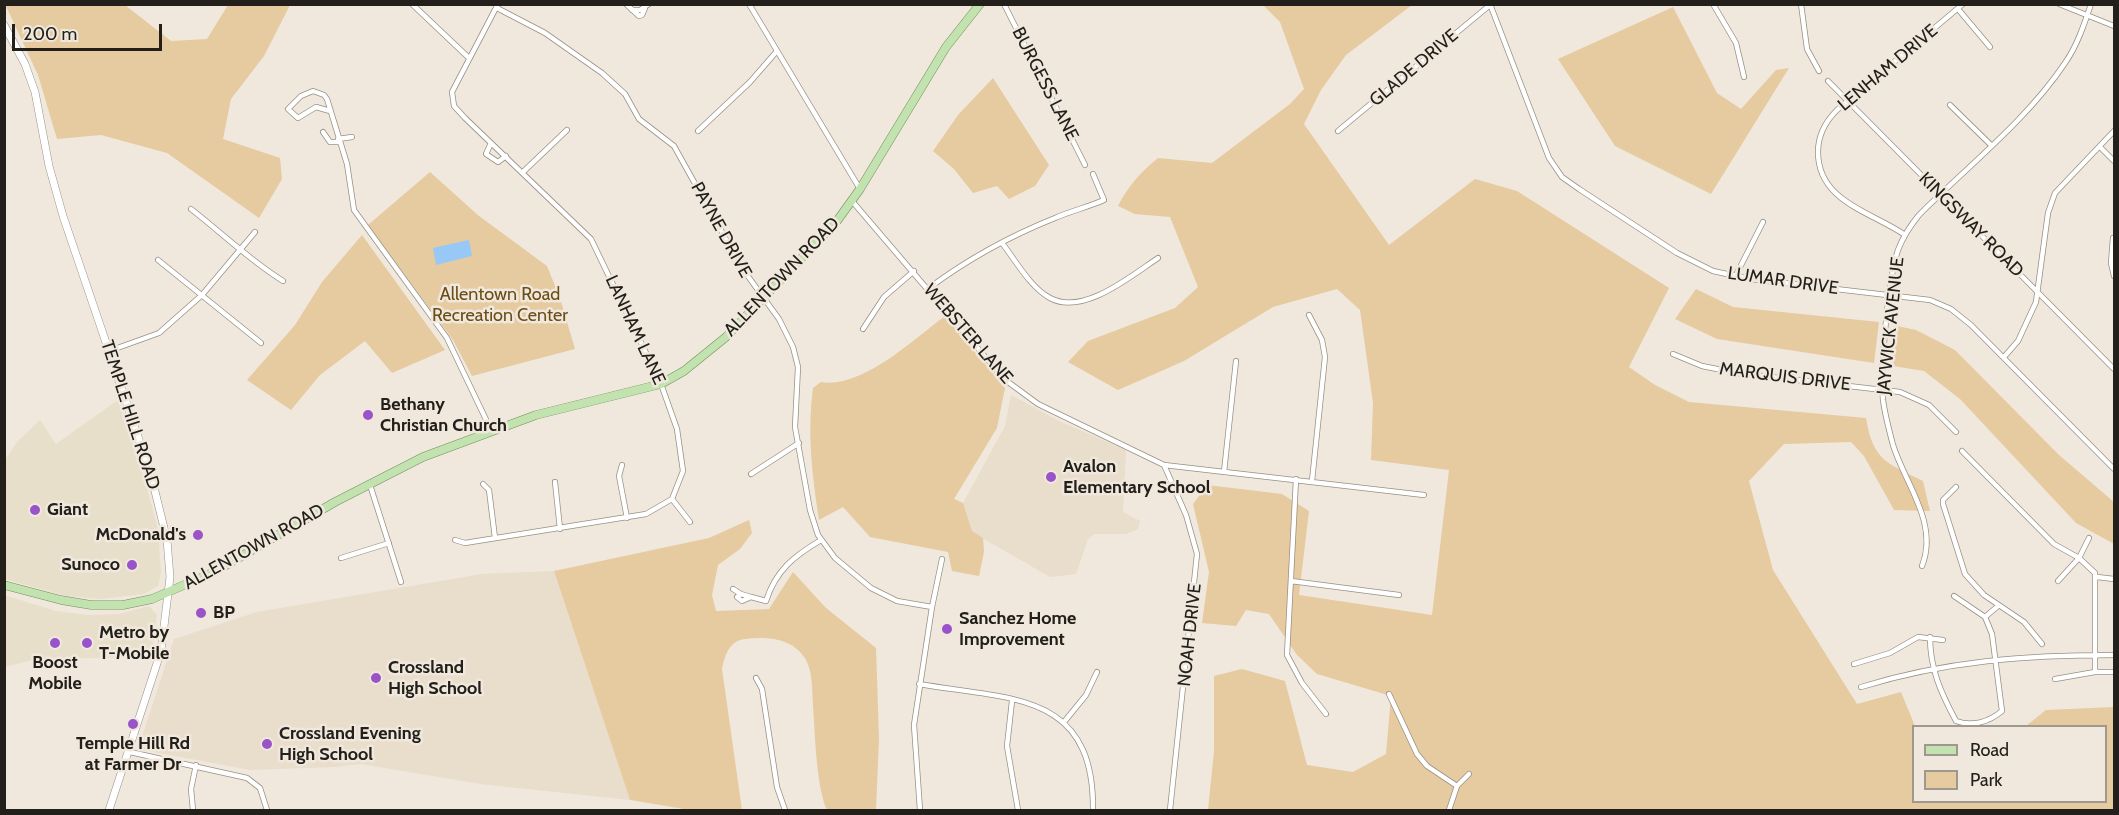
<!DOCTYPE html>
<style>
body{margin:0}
#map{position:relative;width:2119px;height:815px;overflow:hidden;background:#f0e8dc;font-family:Cabin,sans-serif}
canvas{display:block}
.frame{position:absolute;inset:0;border:6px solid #23201c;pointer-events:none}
.legend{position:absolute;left:1912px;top:725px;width:195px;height:78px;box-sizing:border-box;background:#f0e8dc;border:2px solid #9e988f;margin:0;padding:8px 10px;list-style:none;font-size:18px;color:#23201c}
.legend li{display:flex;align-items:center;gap:12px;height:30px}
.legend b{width:30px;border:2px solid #9e988f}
.scale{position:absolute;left:12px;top:24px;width:150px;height:27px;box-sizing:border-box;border:3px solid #23201c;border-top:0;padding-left:8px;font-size:18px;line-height:21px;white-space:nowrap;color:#23201c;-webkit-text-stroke:4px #f0e8dc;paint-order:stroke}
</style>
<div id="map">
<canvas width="2119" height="815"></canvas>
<div class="frame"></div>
<ul class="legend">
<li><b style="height:8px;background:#c2e2af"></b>Road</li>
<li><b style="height:16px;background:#e6caa0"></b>Park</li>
</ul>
<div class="scale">200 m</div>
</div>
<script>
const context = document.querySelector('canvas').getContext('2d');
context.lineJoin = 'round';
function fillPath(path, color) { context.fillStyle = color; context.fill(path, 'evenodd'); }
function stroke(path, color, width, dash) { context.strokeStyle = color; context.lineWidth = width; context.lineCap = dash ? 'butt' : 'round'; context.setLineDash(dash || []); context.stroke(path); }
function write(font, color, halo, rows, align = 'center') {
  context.font = font + ' Cabin,sans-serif'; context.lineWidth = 5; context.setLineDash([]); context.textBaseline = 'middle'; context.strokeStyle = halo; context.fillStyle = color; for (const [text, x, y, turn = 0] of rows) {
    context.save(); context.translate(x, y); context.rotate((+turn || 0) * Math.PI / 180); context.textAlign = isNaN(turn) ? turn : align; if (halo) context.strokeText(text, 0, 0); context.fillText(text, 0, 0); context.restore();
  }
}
fillPath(new Path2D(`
 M118,400L145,481L158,529L161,573L158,586L144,594L101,599L66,596L5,579V460L17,442L40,420L56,444Z
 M4,595L56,611L87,615L119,614L149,606L157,615L151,657L36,659L5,667Z`), '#e7dfc9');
fillPath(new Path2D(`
 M1011,395L1059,421L1126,450L1123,512L1140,521L1138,529L1126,534H1094L1088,539L1076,574L1050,577L972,532L963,503L1005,426Z
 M554,571L630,800L481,784L361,764L334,767L250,770L138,749L174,639L257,612L482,574Z`), '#e9ddcb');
fillPath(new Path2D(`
 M5,4L125,5L171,41L207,39L228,5H290L264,56L231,99L223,139L280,158L282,179L259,218L167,153L101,135L57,139L38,75Z
 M1263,5H1412L1346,55L1321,90L1304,124L1389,245L1475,179L1517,191L1669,288L1629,367L1655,385L1689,402L1866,418C1873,461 1887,463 1923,481L1930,511L1894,510L1864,456L1851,442L1784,444L1749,481L1773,570L1857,704L1901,692L1915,726L1914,802H2106V726H2026L2046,710L2114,707V810H1208L1214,751V676L1242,669L1285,681L1307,765L1353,772L1386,754L1391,696L1317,674L1297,655L1269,614L1246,610L1236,626L1202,623L1209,572L1193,504L1207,485L1282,494L1309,511L1299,595L1432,615L1449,470L1371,460L1373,403L1360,310L1337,289L1273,307L1184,361L1118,390L1068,362L1088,341L1175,308L1198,287L1170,217L1135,214L1118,206C1128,186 1141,172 1158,158L1212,163L1290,104L1304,89L1280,22Z
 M1673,7L1717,93L1741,109L1776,70L1789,68L1711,194L1615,146L1558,59Z
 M993,78L1049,165L1035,186L1009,199L997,186L973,193L954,169L933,151L958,115Z
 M430,172L479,216L547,266L560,298L575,349L472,376L453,340L368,225Z
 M362,235L445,350L392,373L365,341L320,375L291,410L247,380L295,325L322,282Z
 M1696,289L1733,307L1879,322L1874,363L1717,339L1675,319Z
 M945,316L1005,388L997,428L954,499L963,503L972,531L983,538L984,552L979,576L952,571L948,552L870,537L843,507L819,520C812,475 807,433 813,388L821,382C862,389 914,339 945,316Z
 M1897,326L1916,330L1955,350L2059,455L2114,502V544L2076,523L1960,399L1924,371L1893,366Z
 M749,520L752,533L740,549L718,565L712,595L716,611L769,609L793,572L826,608L876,648L879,738L876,810H827C816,786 815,733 813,705C812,691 813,673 806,660C794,638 767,636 745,639C729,641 725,655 722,669L742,810H690L630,800L554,571L709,538Z`), '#e6caa0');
fillPath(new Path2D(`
 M469,240L472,256L436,265L433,248Z`), '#98c8f6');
const minor = new Path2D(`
 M412,4L469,58
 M626,4L639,16L642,15L645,8
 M749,4L860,189
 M1004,4L1085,165
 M1490,4L1549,158L1562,177L1579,189L1677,253L1713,271L1750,279L1930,300L1951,309L1971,325L2114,469
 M1713,4L1736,43L1744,77
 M1801,4L1807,49L1819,71
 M2059,4L2114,26
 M497,8L545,33L602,73L625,94L639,119L674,146L742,268L779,319L793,347L798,367L795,427L810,510L818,535L835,558L871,588L897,601L932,607
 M1958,9L1990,47
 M632,10H640L649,4
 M1828,81L2114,369
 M1950,105L1991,145
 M330,111L316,107L298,118L288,109L301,96L313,91L324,95L327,99L347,164L354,210L447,338L491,430
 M698,131L750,82L777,51
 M1338,131L1490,5
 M323,132L330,142H339
 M338,139L352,137
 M491,143L486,154L498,162L506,156
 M2100,147L2114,161
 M523,172L567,130
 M852,201L1004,379L1038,404L1164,465L1424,495
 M191,209C222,233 249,260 283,281
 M1905,235C1872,212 1818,202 1818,152C1818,135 1825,122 1837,110L1963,4
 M2113,238L2111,263L2114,276
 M1002,243C1016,261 1030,287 1050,298C1083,316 1131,276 1158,258
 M158,260L261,343
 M1735,277L1763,222
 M929,288C968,259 1010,236 1055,218C1071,211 1088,207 1104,200L1093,174
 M1309,315L1322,340L1325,357L1312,481
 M863,329L884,297L914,271
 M109,351L159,333L202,295L255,232
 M1673,354L1702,366L1737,373L1900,392L1929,405L1956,432
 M2004,357L2018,341L2036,302L2048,213L2055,193L2114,131
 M1962,451L2054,544L2079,558L2095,573V672
 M622,465L619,476L627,518
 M1164,465L1186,515L1197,554L1170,810
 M1224,472L1236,361
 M751,474L799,443
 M1296,479L1287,655L1302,683L1326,714
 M555,482L560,529
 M483,484L489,490L495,538
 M370,485L401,582
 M1956,487L1943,500V504L1965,574L1984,595L2024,622L2042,644
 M672,499L690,522
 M455,540L465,543L646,514L672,499L683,471L677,429L661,384L591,239L465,118L454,106L452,92L498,4
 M341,558L389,543
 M1922,566C1939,523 1905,484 1893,445C1889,430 1885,415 1883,400C1880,369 1888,280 1898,250C1903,237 1910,226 1919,215C1967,167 2027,120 2065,63C2077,46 2084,25 2091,4
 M2097,577L2114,579
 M1291,581L1399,595
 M2058,581L2079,558L2089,538
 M733,589L741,594
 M751,597L741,594L737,597L742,601L751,597L766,601C776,570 794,556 821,540
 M1985,617L1998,606
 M1930,637C1930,669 1941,693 1956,721C1972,727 1989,722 2002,711L1992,634L1985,617L1954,596
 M1854,664L1890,653L1918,637L1943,640
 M756,678L762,689L777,787L785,810
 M2055,679L2095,672H2114
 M919,684C1011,700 1094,691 1093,810
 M1861,687C1945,661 2027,655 2114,655
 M1389,694L1417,754L1427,766L1457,786
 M1012,701L1007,746L1018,810
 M1064,722L1086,695L1097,672
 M130,752L247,778L260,788L267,810
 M193,810L191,789L196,765
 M920,810L914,725L932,607L942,559
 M1449,810L1457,786L1469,774`);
const secondary = new Path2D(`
 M4,25L25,64L35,92L49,166L63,216L151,475L167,540L170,577L161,651L109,810`);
const primary = new Path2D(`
 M4,585L61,600L91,605H123L152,599L216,571L335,502L423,457L536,415L661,384L684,371L726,337L837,221L860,189L946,47L980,4`);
stroke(minor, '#979085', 6);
stroke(secondary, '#979085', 8);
stroke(primary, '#709159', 9);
stroke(minor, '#fff', 4.5);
stroke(secondary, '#fff', 7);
stroke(primary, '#c2e2af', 8);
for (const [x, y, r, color] of [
 [368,415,6,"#9954c9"],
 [1051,477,6,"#9954c9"],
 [35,510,6,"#9954c9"],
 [198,535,6,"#9954c9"],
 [132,565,6,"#9954c9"],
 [201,613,6,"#9954c9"],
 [947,629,6,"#9954c9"],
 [55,643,6,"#9954c9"],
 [87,643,6,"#9954c9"],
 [376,678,6,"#9954c9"],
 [133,724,6,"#9954c9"],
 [267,744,6,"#9954c9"]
]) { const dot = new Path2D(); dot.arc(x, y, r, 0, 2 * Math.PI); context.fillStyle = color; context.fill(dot); stroke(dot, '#f0e8dc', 2); }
write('18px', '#23201c', '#f0e8dc', [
 ["GLADE DRIVE",1414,68,-40],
 ["LENHAM DRIVE",1888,68,-40],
 ["BURGESS LANE",1045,84,63],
 ["KINGSWAY ROAD",1971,225,45],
 ["PAYNE DRIVE",721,230,61],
 ["ALLENTOWN ROAD",782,277,-46],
 ["LUMAR DRIVE",1783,281,8],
 ["JAYWICK AVENUE",1891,326,-84],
 ["LANHAM LANE",635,330,65],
 ["WEBSTER LANE",968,334,49],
 ["MARQUIS DRIVE",1785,377,7],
 ["TEMPLE HILL ROAD",130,415,72],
 ["ALLENTOWN ROAD",254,547,-29],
 ["NOAH DRIVE",1190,635,-84]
]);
write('18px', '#6c4d16', '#f0e8dc', [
 ["Allentown Road",500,295],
 ["Recreation Center",500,316]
]);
write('bold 18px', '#23201c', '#f0e8dc', [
 ["Bethany",380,405],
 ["Christian Church",380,426],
 ["Avalon",1063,467],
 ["Elementary School",1063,488],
 ["Giant",47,510],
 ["McDonald's",186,535,"right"],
 ["Sunoco",120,565,"right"],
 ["BP",213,613],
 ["Sanchez Home",959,619],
 ["Improvement",959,640],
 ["Metro by",99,633],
 ["T-Mobile",99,654],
 ["Boost",55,663,"center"],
 ["Mobile",55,684,"center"],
 ["Crossland",388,668],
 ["High School",388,689],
 ["Crossland Evening",279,734],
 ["High School",279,755],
 ["Temple Hill Rd",133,744,"center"],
 ["at Farmer Dr",133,765,"center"]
], 'left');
</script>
